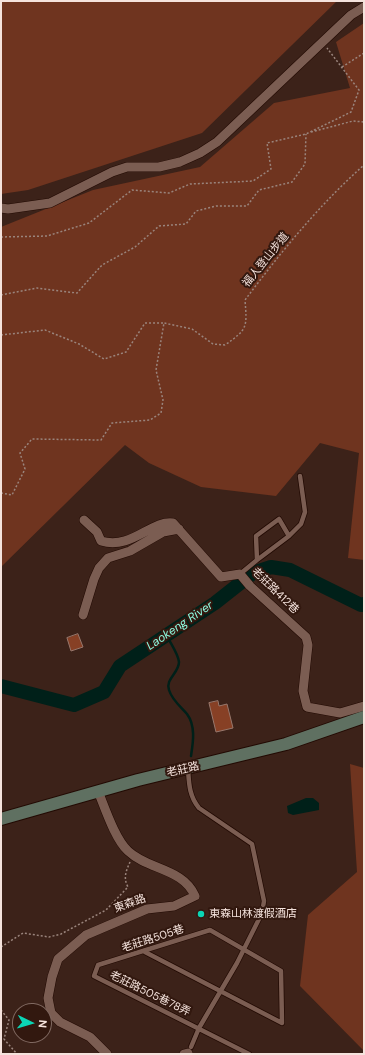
<!DOCTYPE html>
<meta charset="utf-8">
<style>
body{margin:0}
#map{position:relative;width:365px;height:1055px;overflow:hidden;background:#3c2219;font-family:"DM Sans",sans-serif}
canvas{display:block}
.frame{position:absolute;inset:0;border:2px solid #f5e3dd;pointer-events:none}
.north{position:absolute;left:12px;top:1003px;width:40px;height:40px;box-sizing:border-box;background:#32180f;border:1px solid #806961;border-radius:50%;rotate:95deg;font-size:11px;font-weight:700;line-height:16px;text-align:center;color:#f5e3dd}
.north::after{content:'';display:block;margin:auto;width:14px;height:18px;background:#0bd5b5;clip-path:polygon(50% 0,100% 100%,50% 72%,0 100%)}
</style>
<div id="map">
<canvas width="365" height="1055"></canvas>
<div class="frame"></div>
<div class="north">N</div>
</div>
<script>
const context = document.querySelector('canvas').getContext('2d');
context.lineJoin = 'round';
function fillPath(path, color) { context.fillStyle = color; context.fill(path, 'evenodd'); }
function stroke(path, color, width, dash) { context.strokeStyle = color; context.lineWidth = width; context.lineCap = dash ? 'butt' : 'round'; context.setLineDash(dash || []); context.stroke(path); }
function write(font, color, halo, rows, align = 'center') {
  context.font = font + ' "DM Sans","Noto Sans TC",sans-serif'; context.lineWidth = 4; context.setLineDash([]); context.textBaseline = 'middle'; context.strokeStyle = halo; context.fillStyle = color; for (const [text, x, y, turn = 0] of rows) {
    context.save(); context.translate(x, y); context.rotate((+turn || 0) * Math.PI / 180); context.textAlign = isNaN(turn) ? turn : align; if (halo) context.strokeText(text, 0, 0); context.fillText(text, 0, 0); context.restore();
  }
}
fillPath(new Path2D(`
 M1,1H337L202,133L28,190L1,194Z
 M364,23V560L348,558L359,453L320,443L276,496L201,487L149,463L125,445L1,567V227L93,190L200,167L274,103L350,88L336,42Z
 M350,764L364,768V1051L300,986L308,915L357,872Z`), '#6f341f');
fillPath(new Path2D(`
 M306,798H313L319,803V810L293,815L288,813L287,806Z`), '#002019');
stroke(new Path2D(`
 M166,634C170,643 178,653 179,662C179,673 165,679 169,690C172,700 181,707 187,714C196,726 193,743 191,756`), '#002019', 2.5);
stroke(new Path2D(`
 M1,686L74,705L104,692L120,666L215,603L253,573L271,567L290,570L361,605L364,604`), '#002019', 14);
const building = new Path2D(`
 M78,634L83,647L71,651L67,638Z
 M218,701L219,706L227,704L233,728L216,732L209,703Z`);
fillPath(building, '#874025');
stroke(building, '#98786d', 1);
const lane = new Path2D(`
 M257,560L289,536
 M240,574L257,560L256,536L279,519L289,536L301,524L305,512L300,476
 M188,769C189,783 189,796 199,808L252,844L264,901L262,913L237,963L199,1028L191,1047
 M145,952L282,1023L281,971L210,930L98,965L94,976L249,1054`);
const street = new Path2D(`
 M1,208L8,209L50,203L112,172L127,167H159L180,162L200,153L217,142L351,15L364,7
 M84,520L97,532L101,541C132,550 151,520 173,523L221,577L240,574L250,586L306,637L308,645L303,691L307,707L340,713L364,706
 M83,615L94,579L99,568L108,558L130,551L163,532L179,529
 M98,791C105,808 115,839 128,851C148,870 183,868 195,896L174,906L147,909L86,935L58,959L52,977L48,998L51,1013L60,1022L90,1037L107,1054
 M184,1054L188,1053`);
const secondary = new Path2D(`
 M1,819L138,780L286,744L364,717`);
stroke(lane, '#220a03', 6);
stroke(street, '#220a03', 10);
stroke(secondary, '#220a03', 14);
stroke(new Path2D(`
 M342,67L364,53
 M311,132L353,121L364,122
 M1,237L47,236L89,223L132,190L169,193L190,184L253,181L271,169L267,143L306,134L351,112L359,90L327,48
 M1,295L37,288L77,293L102,265L135,247L159,226L186,224L196,211L216,206H247L259,190L292,182L305,164L306,134
 M1,335L45,330L79,344L104,359L126,352L145,323H164
 M1,493L12,495L25,469L20,453L32,439L101,440L112,423L150,420L161,413L163,400L156,370L164,323L192,329L213,344L225,345C248,329 247,327 245,300C281,252 319,205 364,165
 M1,947L23,933L49,937L61,934L106,910L128,887C123,878 126,871 130,862
 M1,1010L9,1020L4,1039L17,1054`), '#9a847c', 1.5, [2, 2]);
stroke(lane, '#7b5d52', 4.5);
stroke(street, '#7b5d52', 9);
stroke(secondary, '#5f7061', 12);
for (const [x, y, r, color] of [
 [201,914,4,"#0bd5b5"]
]) { const dot = new Path2D(); dot.arc(x, y, r, 0, 2 * Math.PI); context.fillStyle = color; context.fill(dot); stroke(dot, '#32180f', 1.5); }
write('11px', '#f5e3dd', '#32180f', [
 ["福人登山步道",266,260,-51],
 ["老莊路412巷",275,591,44],
 ["老莊路",183,770,-13],
 ["東森路",130,904,-20],
 ["老莊路505巷",153,939,-18],
 ["老莊路505巷78弄",150,994,26]
]);
write('11px', '#f5e3dd', '#32180f', [
 ["東森山林渡假酒店",209,914]
], 'left');
write('italic 12px', '#8efce2', '#32180f', [
 ["Laokeng River",180,626,-34]
]);
</script>
